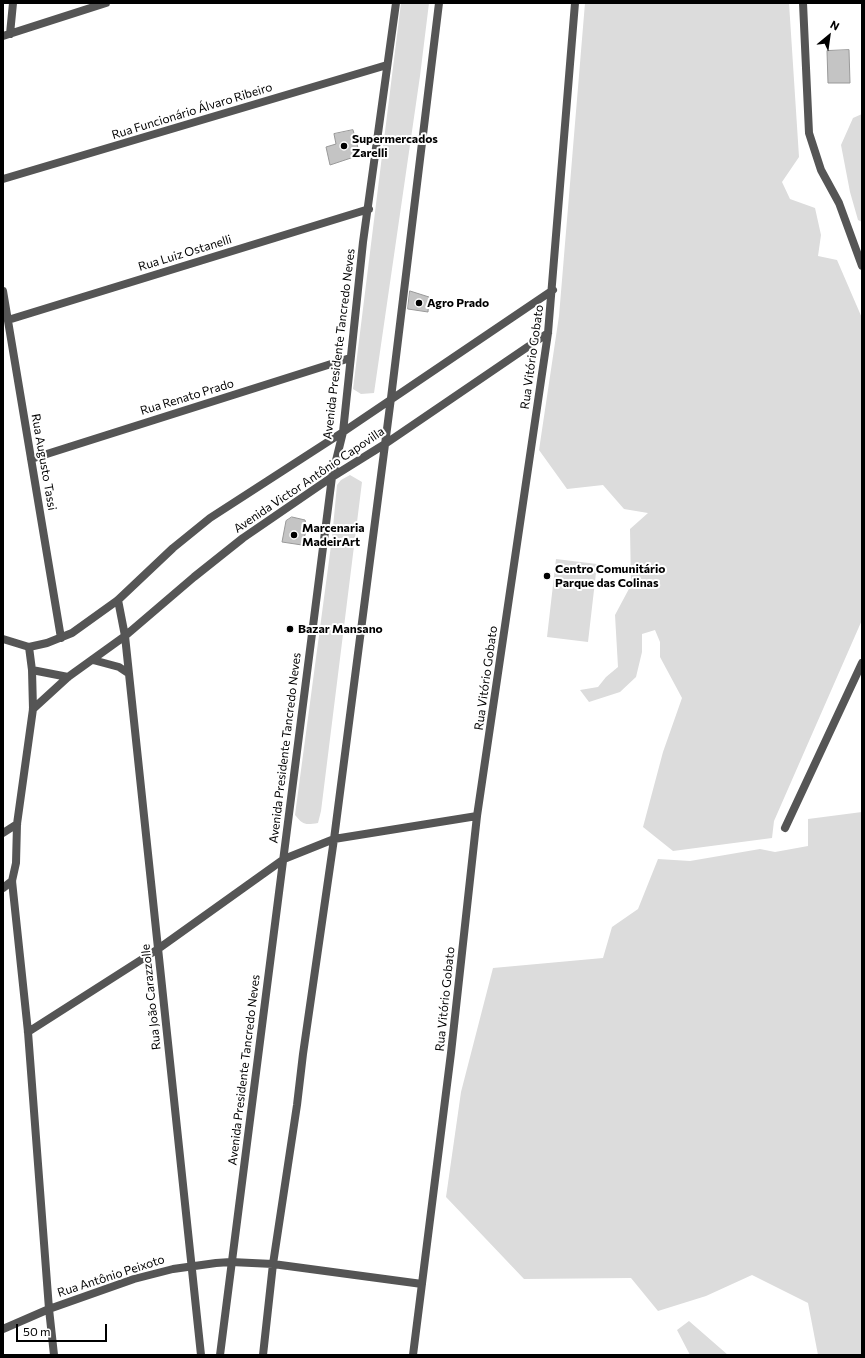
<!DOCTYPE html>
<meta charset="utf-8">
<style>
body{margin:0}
#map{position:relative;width:865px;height:1358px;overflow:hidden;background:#fff;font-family:Commissioner,sans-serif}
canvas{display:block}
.frame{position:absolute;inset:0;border:4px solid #000;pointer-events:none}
.north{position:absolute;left:809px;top:16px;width:40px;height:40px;-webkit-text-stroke:3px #fff;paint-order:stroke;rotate:29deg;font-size:11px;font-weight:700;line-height:16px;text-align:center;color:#000}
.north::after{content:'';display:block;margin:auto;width:14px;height:18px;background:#000;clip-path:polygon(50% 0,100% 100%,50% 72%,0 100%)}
.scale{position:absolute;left:16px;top:1324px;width:91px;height:18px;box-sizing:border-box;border:2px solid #000;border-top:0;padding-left:5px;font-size:12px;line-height:14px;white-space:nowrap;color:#000;-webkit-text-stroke:3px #fff;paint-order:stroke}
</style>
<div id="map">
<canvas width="865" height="1358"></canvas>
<div class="frame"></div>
<div class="north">N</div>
<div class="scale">50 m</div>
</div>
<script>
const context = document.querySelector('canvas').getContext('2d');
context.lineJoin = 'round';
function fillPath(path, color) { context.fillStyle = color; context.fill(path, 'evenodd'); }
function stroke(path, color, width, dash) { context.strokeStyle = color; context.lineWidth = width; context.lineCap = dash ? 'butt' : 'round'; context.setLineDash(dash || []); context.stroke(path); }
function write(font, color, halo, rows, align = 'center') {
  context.font = font + ' Commissioner,sans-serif'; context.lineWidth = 4; context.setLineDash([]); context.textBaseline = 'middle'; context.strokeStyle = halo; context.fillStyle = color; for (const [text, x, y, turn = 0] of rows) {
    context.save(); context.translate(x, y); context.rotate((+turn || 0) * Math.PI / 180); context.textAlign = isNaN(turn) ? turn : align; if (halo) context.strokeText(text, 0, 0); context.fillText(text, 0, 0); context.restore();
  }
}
fillPath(new Path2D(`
 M401,3H429L420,76L374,393L361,394L353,389Z
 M585,3H789L799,157L782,182L790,199L815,208L821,235L818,256L837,260L862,318V620L774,821L772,838L673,851L643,827L663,752L682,698L660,657V642L655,630L642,634V652L636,677L620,692L589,702L580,690L598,687L606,677L618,667L615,615L631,585L630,529L648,513L624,509L603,485L567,489L539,450L559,316Z
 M862,114V222L858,220L850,192L841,145L853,118Z
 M350,475L362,482L321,811L318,823C305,825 303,825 295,815L332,538L337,485L341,480Z
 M556,559L597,564L588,642L547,637Z
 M862,812V1355H818L808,1303L752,1275L706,1296L658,1311L631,1278L524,1279L446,1197L461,1092L493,968L603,958L612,927L638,909L658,859L690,861L760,849L775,852L808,846V819Z
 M689,1321L728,1355H690L677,1330Z`), '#dcdcdc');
const building = new Path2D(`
 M849,50L850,83H828L827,51Z
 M353,130L360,155L330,165L326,147L336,144L334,134Z
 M410,291L429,297L428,312L408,309Z
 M292,517L305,520L307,528L302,545L282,542L286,521Z`);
fillPath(building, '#c4c4c4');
stroke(building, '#999', 1);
stroke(new Path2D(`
 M803,3L809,133L821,170L839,203L862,266
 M10,34L13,3
 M3,36L106,3
 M3,179L387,65
 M3,291L61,638
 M8,320L369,209
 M31,459L350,358
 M118,600L125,636L201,1355
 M3,639L29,647
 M93,660L119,667L128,673
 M32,670L33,709L17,824L16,863L12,881L28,1032L49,1309L54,1355
 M68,677L32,670L29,647L47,643L72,633L118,600L173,548L210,518L343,432L553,290
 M33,709L68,677L125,636L194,577L243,538L332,477L385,444L548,333
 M785,828L862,663
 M3,833L17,824
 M3,888L12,881
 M28,1032L158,949L284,859L334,839L477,816
 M3,1329L49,1309L134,1279L173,1269L216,1263L231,1262L273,1264L422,1284
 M220,1355L332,477L343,432L363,242L396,3
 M263,1355L273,1264L297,1105L303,1054L334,839L391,398L439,3
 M413,1355L451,1053L477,816L548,333L575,3`), '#555', 8);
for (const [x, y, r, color] of [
 [344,146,4,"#000"],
 [419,303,4,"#000"],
 [294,535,4,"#000"],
 [547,576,4,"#000"],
 [290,629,4,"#000"]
]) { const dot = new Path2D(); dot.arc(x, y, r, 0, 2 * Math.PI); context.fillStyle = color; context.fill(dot); stroke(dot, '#fff', 1.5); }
write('12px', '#000', '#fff', [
 ["Rua Funcionário Álvaro Ribeiro",192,111,-17],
 ["Rua Luiz Ostanelli",185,253,-17],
 ["Avenida Presidente Tancredo Neves",339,344,-83],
 ["Rua Vitório Gobato",532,357,-82],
 ["Rua Renato Prado",187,397,-17],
 ["Rua Augusto Tassi",44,462,80],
 ["Avenida Victor Antônio Capovilla",309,480,-34],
 ["Rua Vitório Gobato",486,678,-82],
 ["Avenida Presidente Tancredo Neves",285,748,-83],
 ["Rua João Carazzolle",151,997,-96],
 ["Rua Vitório Gobato",445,999,-84],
 ["Avenida Presidente Tancredo Neves",244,1070,-83],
 ["Rua Antônio Peixoto",111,1276,-18]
]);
write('bold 12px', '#000', '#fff', [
 ["Supermercados",352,139],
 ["Zarelli",352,153],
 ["Agro Prado",427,303],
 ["Marcenaria",302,528],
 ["MadeirArt",302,542],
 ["Centro Comunitário",555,569],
 ["Parque das Colinas",555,583],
 ["Bazar Mansano",298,629]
], 'left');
</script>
